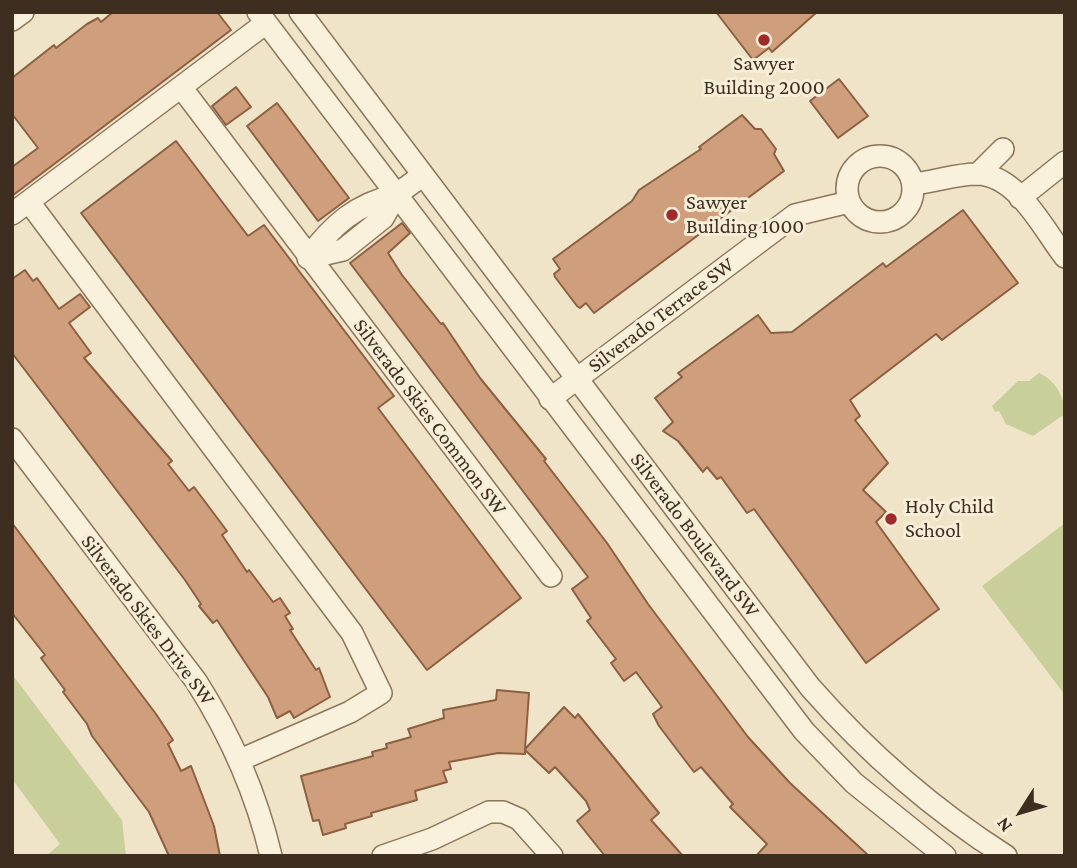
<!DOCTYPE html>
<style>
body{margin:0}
#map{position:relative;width:1077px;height:868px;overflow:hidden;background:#f0e4c8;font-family:"Crimson Pro",serif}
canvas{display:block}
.frame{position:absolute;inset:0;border:14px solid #3d2e20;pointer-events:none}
.north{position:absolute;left:986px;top:777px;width:70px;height:70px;-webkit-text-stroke:5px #f7eed8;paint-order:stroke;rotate:233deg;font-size:19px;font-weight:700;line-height:28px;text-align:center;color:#3d2e20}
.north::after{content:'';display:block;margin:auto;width:24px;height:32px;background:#3d2e20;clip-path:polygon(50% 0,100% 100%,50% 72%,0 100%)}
</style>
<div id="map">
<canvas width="1077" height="868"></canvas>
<div class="frame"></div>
<div class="north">N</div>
</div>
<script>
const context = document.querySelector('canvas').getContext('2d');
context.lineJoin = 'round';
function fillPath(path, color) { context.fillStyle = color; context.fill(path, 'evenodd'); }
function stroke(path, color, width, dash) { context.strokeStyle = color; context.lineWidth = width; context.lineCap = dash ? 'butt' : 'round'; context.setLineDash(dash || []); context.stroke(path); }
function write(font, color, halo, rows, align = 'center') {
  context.font = font + ' "Crimson Pro",serif'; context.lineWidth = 6; context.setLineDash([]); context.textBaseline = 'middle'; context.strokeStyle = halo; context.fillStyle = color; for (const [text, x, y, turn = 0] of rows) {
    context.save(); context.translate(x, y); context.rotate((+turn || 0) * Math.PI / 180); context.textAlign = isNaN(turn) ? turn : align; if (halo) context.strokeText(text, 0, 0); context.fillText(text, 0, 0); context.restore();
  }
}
fillPath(new Path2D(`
 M1039,373C1055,380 1065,397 1065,414L1033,436L1006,424L999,411L995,412L992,406L1018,381H1029Z
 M1065,523V695L982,586Z
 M12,674L122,820L126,856H46L60,844L12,779Z`), '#c9cf9b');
const building = new Path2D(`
 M113,12H217L231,30L12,196V167L38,148L12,114V78L54,45L56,48L87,24L98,18L101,22Z
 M716,12H817L772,52L769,48L753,60Z
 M839,79L868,116L838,138L810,101Z
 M236,87L251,107L226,125L212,106Z
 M277,103L349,198L318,221L247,126Z
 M742,115L755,129H761L776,149L774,154L784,171L594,313L586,303L580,308L577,306L555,277L554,274L560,269L553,259L632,201L639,190L701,149L699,147Z
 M176,141L248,236L264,225L394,396L378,408L521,598L427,670L81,213Z
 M963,210L1018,283L942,340L936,334L850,400L860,416L855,420L888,463L863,490L886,512L876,522L939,609L866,663L754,509L747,513L721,477L717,479L707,467L703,472L678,441L663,431L673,422L655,398L682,377L678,373L758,315L771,333L792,332L883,263L886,267Z
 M402,223L410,233L388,253L402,275L441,324L443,323L480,378L546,459L544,461L607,543L648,604L748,737L790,783L869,856H756L767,844L730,807L733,804L701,767L694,772L659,726L653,714L662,707L636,672L624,681L611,663L616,659L587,621L591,618L572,589L588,577L350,263Z
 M25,270L33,281L37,278L59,309L80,294L90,307L69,323L91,353L84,358L172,461L168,464L189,491L194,487L227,531L222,535L247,572L249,570L273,602L280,598L290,613L285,616L293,629L290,630L316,670L319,668L330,697L294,718L290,711L277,718L268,697L217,620L213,623L199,606L201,604L185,580L12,353V279Z
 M12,523L156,714L173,740L168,744L181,771L191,766L214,826L220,856H169L149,812L92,736L87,724L63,692L65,690L41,658L45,655L12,613Z
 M497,690L529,693L525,749L564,707L575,718L578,714L659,813L651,820L683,856H605L577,821L590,810L586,801L555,767L549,773L525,750V754L498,753L449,762L451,769L443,771L447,782L415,791L417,800L371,813L372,816L345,824L346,828L323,835L319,820L313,821L301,776L373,756L372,752L387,748L386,744L411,737L408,729L444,718L443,710L496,700Z`);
fillPath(building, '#cf9f7d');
stroke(building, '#8d5f41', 2);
const minor = new Path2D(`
 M258,12L804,731L854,783L945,856
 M300,12L810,687C868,753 932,809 1006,856
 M12,20L23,12
 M181,87L551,576
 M847 189a33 33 0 1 1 66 0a33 33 0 1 1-66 0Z
 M978,174L1003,149
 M913,184C934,182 956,174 977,174C1018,175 1043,229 1065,257
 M1020,198L1065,162
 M29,202L352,633L381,693L350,712L240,760
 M12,214L266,23
 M308,258L343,250L383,218L396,195L423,175
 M308,258C332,225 356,204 396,195
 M550,399L795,215L849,202
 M12,439L196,681C231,736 256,792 271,856
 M383,856L432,839L489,812H503L519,819L552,856`);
stroke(minor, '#8d765c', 24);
stroke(minor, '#faf1dc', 21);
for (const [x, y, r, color] of [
 [764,40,7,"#9e2a2b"],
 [672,215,7,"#9e2a2b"],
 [891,519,7,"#9e2a2b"]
]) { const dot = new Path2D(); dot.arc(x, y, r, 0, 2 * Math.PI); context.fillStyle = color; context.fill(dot); stroke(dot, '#f7eed8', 2.5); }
write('21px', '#3d2e20', '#f7eed8', [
 ["Sawyer",764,64,"center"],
 ["Building 2000",764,88,"center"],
 ["Sawyer",686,203],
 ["Building 1000",686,227],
 ["Holy Child",905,507],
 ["School",905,531]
], 'left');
write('21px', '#3d2e20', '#f7eed8', [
 ["Silverado Terrace SW",661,315,-37],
 ["Silverado Skies Common SW",430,417,53],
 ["Silverado Boulevard SW",695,535,53],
 ["Silverado Skies Drive SW",148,620,53]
]);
</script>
